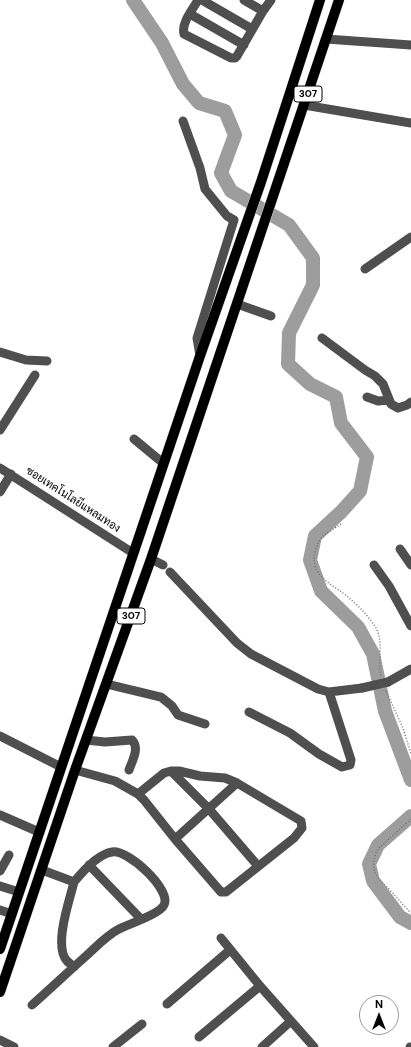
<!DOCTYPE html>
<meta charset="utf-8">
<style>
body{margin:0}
#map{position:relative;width:411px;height:1047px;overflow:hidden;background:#fff;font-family:"DM Sans",sans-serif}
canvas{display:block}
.north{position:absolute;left:359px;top:995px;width:40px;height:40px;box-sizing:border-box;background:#fff;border:1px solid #999;border-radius:50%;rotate:0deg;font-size:11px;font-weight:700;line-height:16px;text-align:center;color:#000}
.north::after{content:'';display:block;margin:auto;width:14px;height:18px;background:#000;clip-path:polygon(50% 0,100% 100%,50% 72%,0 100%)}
</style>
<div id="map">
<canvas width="411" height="1047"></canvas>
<div class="north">N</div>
</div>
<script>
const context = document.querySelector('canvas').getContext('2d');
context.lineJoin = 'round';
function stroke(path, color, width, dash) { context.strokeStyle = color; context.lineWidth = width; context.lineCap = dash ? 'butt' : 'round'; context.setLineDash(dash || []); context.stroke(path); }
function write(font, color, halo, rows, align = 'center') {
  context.font = font + ' "DM Sans",Sarabun,sans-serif'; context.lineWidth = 3.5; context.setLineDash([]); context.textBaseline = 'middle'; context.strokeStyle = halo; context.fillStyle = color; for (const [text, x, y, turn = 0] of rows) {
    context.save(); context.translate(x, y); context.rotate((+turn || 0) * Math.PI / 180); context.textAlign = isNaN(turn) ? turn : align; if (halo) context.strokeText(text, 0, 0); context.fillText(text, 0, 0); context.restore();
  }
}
stroke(new Path2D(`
 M133,0L162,43L183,84L199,103L225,111L235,135L221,173L231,191L289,225L313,258V285L289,333L288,364L310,384L336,397L341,423L367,457L360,491L341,512L315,536L310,560L321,591L358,627L373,654L385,711L411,780
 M411,816L378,845L369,864L373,881L400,917L411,923`), '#9d9d9d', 14);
const major = new Path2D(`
 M0,949L200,356L261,182L320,0
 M0,992L75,770L151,559L339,0`);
stroke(major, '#dbdbdb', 11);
stroke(new Path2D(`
 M341,524C335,528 328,532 323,536C318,541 316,547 315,553C309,577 335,585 349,598C359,606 369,617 376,628C384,642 377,661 381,676
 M386,691L403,728L411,754
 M411,819L379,848C374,855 372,865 375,873C377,878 382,881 385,885C394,894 402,904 411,913`), '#717171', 1.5, [1, 2]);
stroke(new Path2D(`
 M198,0C193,9 181,23 184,34L231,58H235L237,56L263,11L271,0
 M202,0L252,29
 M244,0L263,11
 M190,14L244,45
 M326,39L411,45
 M304,105L411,123
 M183,121L200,168L205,189L227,216L234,220L197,338L200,356
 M365,269L411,237
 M237,304L271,316
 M322,338L365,370L375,376L383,384L391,404L398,408L407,405L411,402
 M0,352L26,360L47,361
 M367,397L378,401L389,400
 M0,430L35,375
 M134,439L163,463
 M0,468L133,553
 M0,492L11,474
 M400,549L411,565
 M151,559L163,565
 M374,565L389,586L411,626
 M170,572L237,643L251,654L318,689L329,692L362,688
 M388,682L411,669
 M107,684L161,697L172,706L178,715L205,724
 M249,712L290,733L319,754L342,767L350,765L351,760L329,692
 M0,736L61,767
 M86,740L105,742L132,740C140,748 132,761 129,770
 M75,770L115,781L138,794L144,800L175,839L221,892H226L294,838L302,828L301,821L237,783L225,778L200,776L179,771H171
 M138,794L164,773L171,771L209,809L258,866
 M0,815L39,832
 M175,839L237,783
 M89,865L141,919
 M0,871L9,855
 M0,886L19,892
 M0,910L12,914
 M221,938L260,986L314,1047
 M74,967C72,965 69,963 67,961C53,946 70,899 74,882
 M167,1004L230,950
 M32,1005C50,989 68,972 86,956C96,947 107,935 119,929C129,924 160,914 164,905C172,890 128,849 112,852C98,854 83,871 74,882L42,870
 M199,1037L260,986
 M0,1040L14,1047
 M113,1047L142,1024
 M262,1047L291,1021
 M410,1047H411`), '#4f4f4f', 9);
stroke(major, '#000', 10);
stroke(new Path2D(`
 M362,688L388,682`), '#4f4f4f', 9);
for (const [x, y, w] of [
 [308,94,28],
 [131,616,28]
]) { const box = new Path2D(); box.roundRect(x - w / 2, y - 8, w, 16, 3); context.fillStyle = '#fff'; context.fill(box); stroke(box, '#000', 1); }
write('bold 10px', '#000', null, [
 ["307",308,94],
 ["307",131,616]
]);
write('11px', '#000', '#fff', [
 ["ซอยเทคโนโลยีแหลมทอง",73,500,33]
]);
</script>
